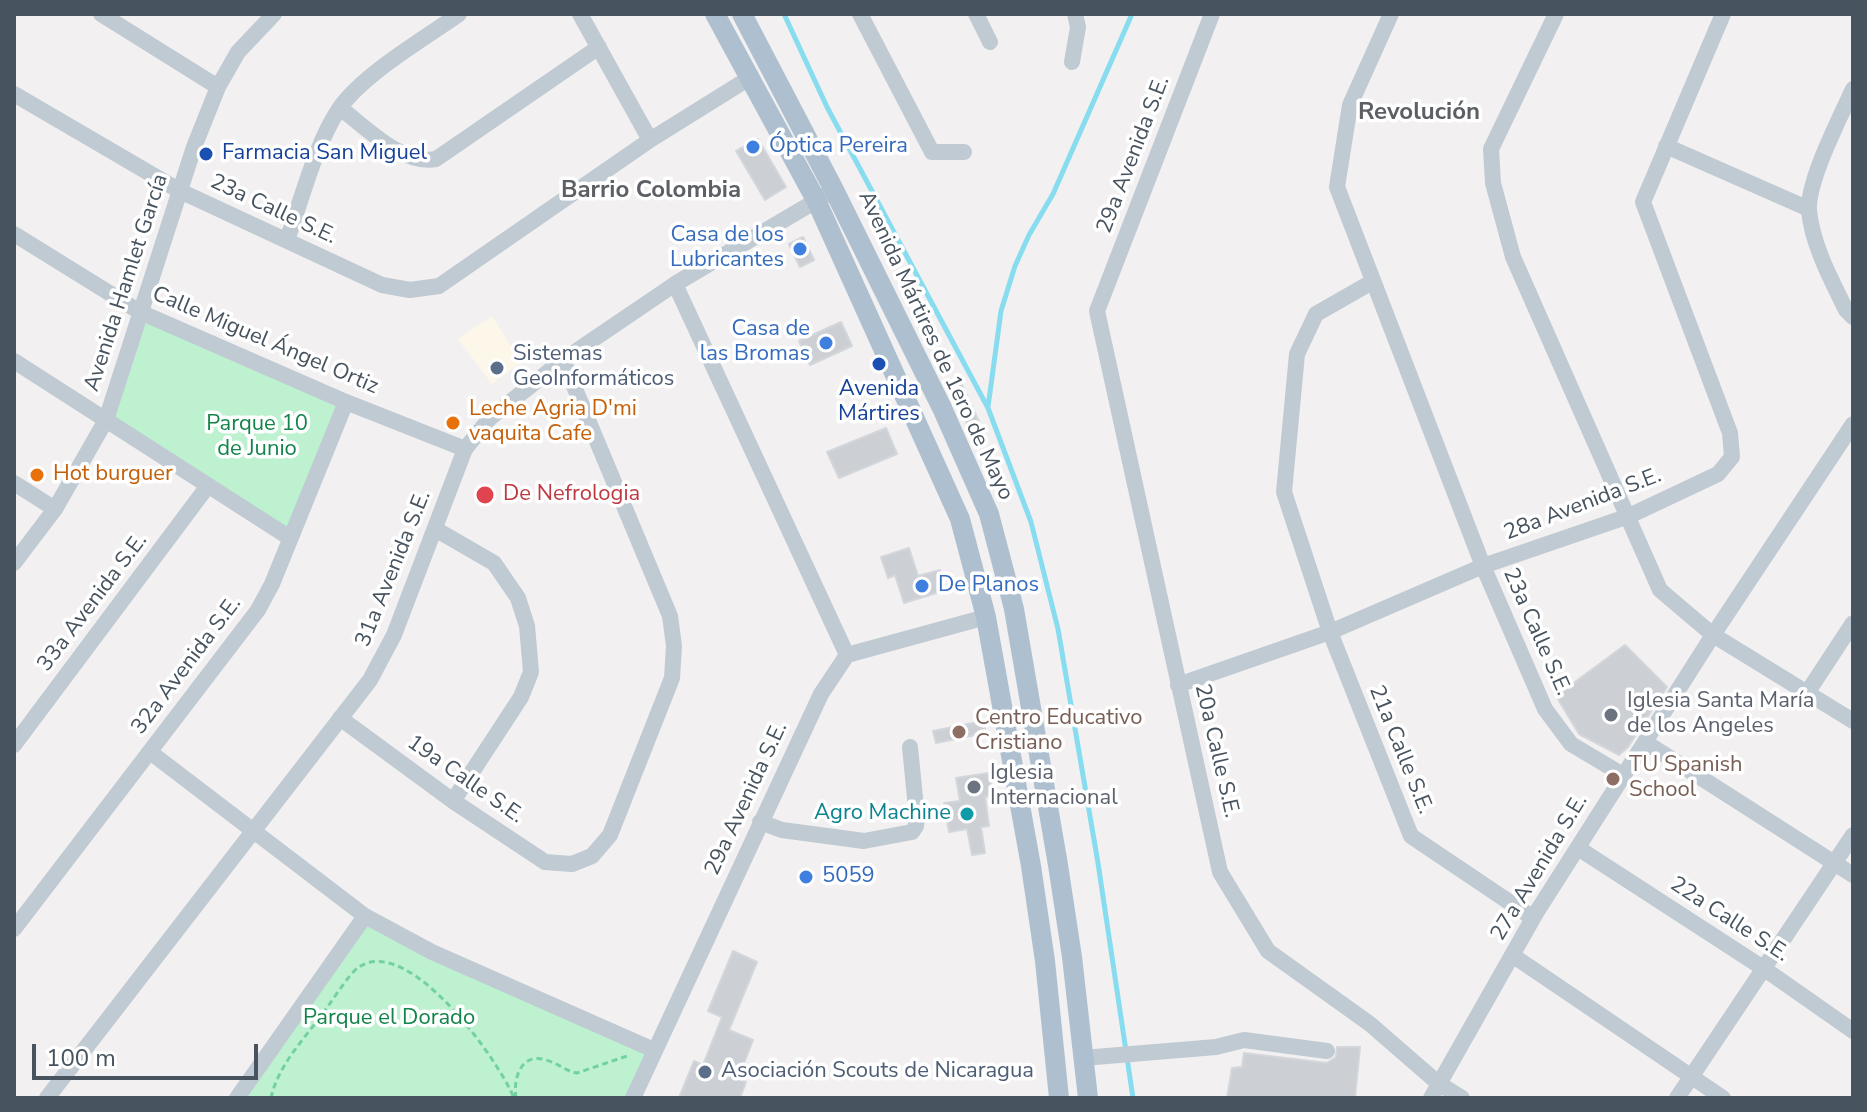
<!DOCTYPE html>
<meta charset="utf-8">
<style>
body{margin:0}
#map{position:relative;width:1867px;height:1112px;overflow:hidden;background:#f2f0f0;font-family:"Nunito Sans",sans-serif}
canvas{display:block}
.frame{position:absolute;inset:0;border:16px solid #47535e;pointer-events:none}
.scale{position:absolute;left:32px;top:1044px;width:226px;height:36px;box-sizing:border-box;border:4px solid #47535e;border-top:0;padding-left:10px;font-size:24px;line-height:28px;white-space:nowrap;color:#47535e;-webkit-text-stroke:6px #fff;paint-order:stroke}
</style>
<div id="map">
<canvas width="1867" height="1112"></canvas>
<div class="frame"></div>
<div class="scale">100 m</div>
</div>
<script>
const context = document.querySelector('canvas').getContext('2d');
context.lineJoin = 'round';
function fillPath(path, color) { context.fillStyle = color; context.fill(path, 'evenodd'); }
function stroke(path, color, width, dash) { context.strokeStyle = color; context.lineWidth = width; context.lineCap = dash ? 'butt' : 'round'; context.setLineDash(dash || []); context.stroke(path); }
function write(font, color, halo, rows, align = 'center') {
  context.font = font + ' "Nunito Sans",sans-serif'; context.lineWidth = 7; context.setLineDash([]); context.textBaseline = 'middle'; context.strokeStyle = halo; context.fillStyle = color; for (const [text, x, y, turn = 0] of rows) {
    context.save(); context.translate(x, y); context.rotate((+turn || 0) * Math.PI / 180); context.textAlign = isNaN(turn) ? turn : align; if (halo) context.strokeText(text, 0, 0); context.fillText(text, 0, 0); context.restore();
  }
}
fillPath(new Path2D(`
 M492,316L521,362L492,384L458,339Z`), '#fdf7e9');
fillPath(new Path2D(`
 M140,312L346,402L290,538L106,420Z
 M365,916L654,1050L633,1098H237Z`), '#bdf1d0');
stroke(new Path2D(`
 M784,14L827,107L988,408L1031,522L1058,629L1098,863L1133,1098
 M988,407L1001,311L1015,266L1029,235L1053,194L1132,14`), '#88dcf0', 5);
const building = new Path2D(`
 M758,139L786,187L765,200L736,151Z
 M803,237L814,260L800,267L789,244Z
 M841,322L852,346L810,365L799,341Z
 M961,383L981,426L970,431L951,387Z
 M886,428L897,454L839,478L827,452Z
 M909,548L918,576L940,570L946,590L904,603L895,575L888,578L881,557Z
 M1625,645L1667,687L1628,747L1619,755L1579,734L1556,696Z
 M983,721L986,733L936,743L933,731Z
 M989,773L993,796L985,797L989,826L981,827L985,853L972,855L967,829L949,832L944,803L960,801L956,778Z
 M733,951L757,962L729,1030L753,1040L738,1079L746,1082L740,1098H679L694,1061L703,1065L722,1017L708,1011Z
 M1337,1047H1360L1355,1098H1227L1232,1068L1242,1067L1244,1053L1327,1063L1336,1057Z`);
fillPath(building, '#cccfd4');
stroke(building, '#d3d6db', 2);
stroke(new Path2D(`
 M271,1098C277,1069 300,1043 318,1020C328,1008 348,974 359,967C409,934 498,1059 514,1098
 M516,1098C513,1078 521,1052 546,1060C558,1063 565,1071 577,1073L627,1056`), '#73d1a1', 3, [6, 4]);
stroke(new Path2D(`
 M101,14L218,87
 M580,14L650,140
 M860,14L932,152H964
 M976,14L990,42
 M1212,14L1097,311L1220,872L1268,951L1370,1024L1438,1083L1462,1098
 M1391,14L1350,105L1337,187L1483,566L1545,709L1571,744L1623,775
 M1556,14L1491,149L1493,183L1513,257L1660,590L1713,635L1853,721
 M1072,62L1078,27L1075,14
 M1853,89C1840,118 1807,181 1809,211C1813,247 1831,279 1846,310L1853,317
 M14,94L180,191L382,285L410,290L439,286L650,140L751,77
 M340,108C367,128 401,165 436,159L599,47
 M1666,146L1809,209
 M14,234L140,312L346,402L465,449
 M287,240C302,199 315,145 339,109C363,74 424,39 459,14
 M1372,282L1316,314L1297,354L1284,492L1330,632L1411,836L1533,918
 M675,284L847,655
 M14,361L290,538
 M14,483L55,509
 M435,529L494,563L518,598L527,626L531,672L521,697L453,801
 M14,563L55,509L106,420L194,147L218,87L238,52L274,14
 M1178,685L1330,632L1483,566L1629,516L1718,474L1732,457L1730,433L1643,202L1723,14
 M1807,693L1853,623
 M340,718L453,801L545,862L572,864L592,856L610,835L672,678L674,646L670,616L563,360
 M1645,742L1853,875
 M14,745L207,487
 M150,752L365,916L432,952L654,1050
 M760,822L782,830L864,841L912,832L916,826L917,818L910,747
 M1578,848L1763,968L1853,1031
 M14,929L258,610L272,584L346,402
 M1512,955L1723,1098
 M1083,1058L1216,1047L1244,1040L1327,1051
 M47,1098L370,680L394,635L465,449L490,418L563,360L675,284L826,195
 M237,1098L365,916
 M633,1098L821,694L847,655L986,617
 M1431,1098L1536,913L1713,635L1853,424
 M1677,1098L1853,835`), '#c0cad2', 16);
stroke(new Path2D(`
 M715,14L816,200L960,519L986,617L1031,866L1045,961L1059,1098
 M742,14L834,190L942,408L989,514L1014,609L1058,865L1072,957L1088,1098`), '#aec0d0', 20);
for (const [x, y, r, color] of [
 [753,147,8,"#3f7fe0"],
 [206,154,8,"#1a4fb4"],
 [800,249,8,"#3f7fe0"],
 [826,343,8,"#3f7fe0"],
 [879,364,8,"#1a4fb4"],
 [497,368,8,"#5c6f8a"],
 [453,423,8,"#e8710a"],
 [37,475,8,"#e8710a"],
 [485,495,10,"#e0444e"],
 [922,586,8,"#3f7fe0"],
 [1611,715,8,"#6b7280"],
 [959,732,8,"#8d6e63"],
 [1613,779,8,"#8d6e63"],
 [974,787,8,"#6b7280"],
 [967,814,8,"#0f9aa8"],
 [806,877,8,"#3f7fe0"],
 [705,1072,8,"#5c6f8a"]
]) { const dot = new Path2D(); dot.arc(x, y, r, 0, 2 * Math.PI); context.fillStyle = color; context.fill(dot); stroke(dot, '#fff', 3); }
write('22px', '#366cbe', '#fff', [
 ["Óptica Pereira",769,147],
 ["Casa de los",784,236,"right"],
 ["Lubricantes",784,261,"right"],
 ["Casa de",810,330,"right"],
 ["las Bromas",810,355,"right"],
 ["De Planos",938,586],
 ["5059",822,877]
], 'left');
write('22px', '#164399', '#fff', [
 ["Farmacia San Miguel",222,154],
 ["Avenida",879,390,"center"],
 ["Mártires",879,415,"center"]
], 'left');
write('22px', '#47535e', '#fff', [
 ["29a Avenida S.E.",1134,155,-69],
 ["23a Calle S.E.",273,210,25],
 ["Avenida Hamlet García",127,283,-72],
 ["Calle Miguel Ángel Ortiz",265,341,23],
 ["Avenida Mártires de 1ero de Mayo",935,346,65],
 ["28a Avenida S.E.",1583,505,-21],
 ["31a Avenida S.E.",394,569,-68],
 ["33a Avenida S.E.",93,603,-53],
 ["23a Calle S.E.",1536,632,66],
 ["32a Avenida S.E.",187,666,-53],
 ["21a Calle S.E.",1400,750,68],
 ["20a Calle S.E.",1216,751,77],
 ["19a Calle S.E.",465,780,35],
 ["29a Avenida S.E.",747,799,-65],
 ["27a Avenida S.E.",1540,868,-59],
 ["22a Calle S.E.",1729,920,33]
]);
write('22px', '#4e5e75', '#fff', [
 ["Sistemas",513,355],
 ["GeoInformáticos",513,380],
 ["Asociación Scouts de Nicaragua",721,1072]
], 'left');
write('22px', '#c56008', '#fff', [
 ["Leche Agria D'mi",469,410],
 ["vaquita Cafe",469,435],
 ["Hot burguer",53,475]
], 'left');
write('22px', '#13844a', '#fff', [
 ["Parque 10",257,425],
 ["de Junio",257,450],
 ["Parque el Dorado",389,1019]
]);
write('22px', '#be3a42', '#fff', [
 ["De Nefrologia",503,495]
], 'left');
write('22px', '#5b616d', '#fff', [
 ["Iglesia Santa María",1627,702],
 ["de los Angeles",1627,727],
 ["Iglesia",990,774],
 ["Internacional",990,799]
], 'left');
write('22px', '#785e54', '#fff', [
 ["Centro Educativo",975,719],
 ["Cristiano",975,744],
 ["TU Spanish",1629,766],
 ["School",1629,791]
], 'left');
write('22px', '#0d838f', '#fff', [
 ["Agro Machine",951,814]
], 'right');
write('bold 24px', '#5c6065', '#fff', [
 ["Revolución",1419,113],
 ["Barrio Colombia",651,191]
]);
</script>
